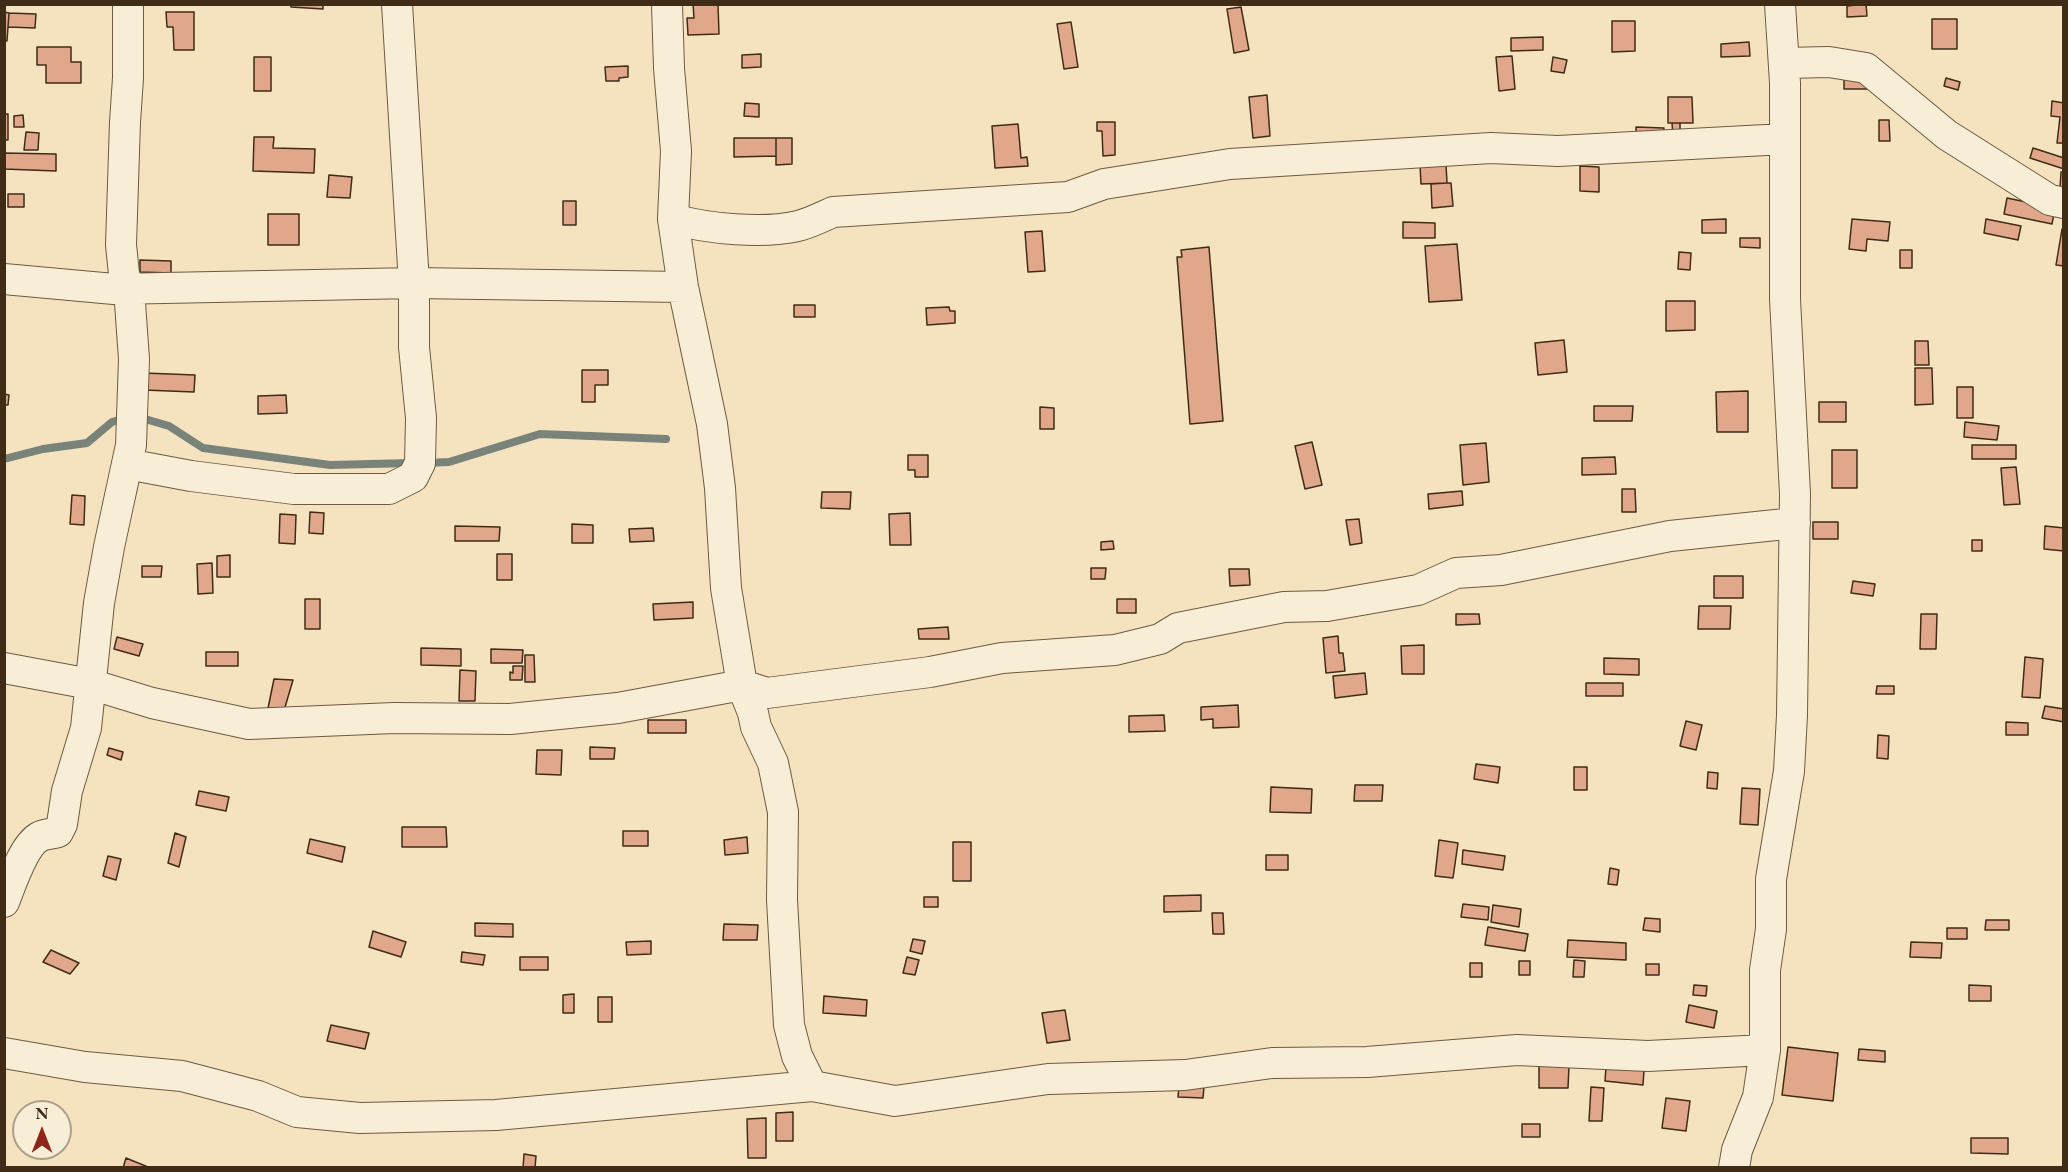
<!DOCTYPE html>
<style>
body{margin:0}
#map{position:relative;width:2068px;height:1172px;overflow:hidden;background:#f5e3c0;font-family:"EB Garamond",serif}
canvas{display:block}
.frame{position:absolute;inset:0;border:6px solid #402c16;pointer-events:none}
.north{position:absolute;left:12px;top:1100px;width:60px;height:60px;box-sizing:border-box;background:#f8edd6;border:2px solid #aea089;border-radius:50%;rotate:0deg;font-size:16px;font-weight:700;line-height:24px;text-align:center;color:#402c16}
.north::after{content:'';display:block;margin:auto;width:21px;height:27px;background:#8f2418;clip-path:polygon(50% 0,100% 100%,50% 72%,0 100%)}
</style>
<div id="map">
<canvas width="2068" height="1172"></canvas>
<div class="frame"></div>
<div class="north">N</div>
</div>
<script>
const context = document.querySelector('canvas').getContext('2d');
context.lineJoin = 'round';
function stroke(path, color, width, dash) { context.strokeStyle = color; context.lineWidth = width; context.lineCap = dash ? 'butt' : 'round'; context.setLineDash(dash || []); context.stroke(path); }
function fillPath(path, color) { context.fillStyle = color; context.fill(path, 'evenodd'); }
stroke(new Path2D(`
 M138,417L169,426L203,448L330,465L411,463
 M4,459L43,449L87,443L112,422L126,418
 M426,463L449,462L540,434L666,439`), '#798379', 8);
const building = new Path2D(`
 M291,4H323V9L291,7Z
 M693,4H718L719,34L688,35L687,18H694Z
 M1866,4L1867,16L1847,17V6Z
 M1241,7L1249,50L1234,53L1227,9Z
 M4,12L9,13L7,41L4,40Z
 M166,12H194V50H174L173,27H167Z
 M9,13L36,14L35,28L8,27Z
 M1932,19H1957V49H1932Z
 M1612,21H1635V51L1612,52Z
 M1071,22L1078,67L1064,69L1057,24Z
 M1543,37V50L1511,51V38Z
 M1749,42L1750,56L1721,57V44Z
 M37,47H71V62H81V83H46V65H37Z
 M761,54V67L742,68V55Z
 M1512,56L1515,89L1499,91L1496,57Z
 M254,57H271V91H254Z
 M1553,57L1567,60L1564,73L1551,71Z
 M628,66V77L619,78V81H606L605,67Z
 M1844,77H1868V89H1844Z
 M1946,78L1960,82L1958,90L1944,86Z
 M1267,95L1270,136L1253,138L1249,97Z
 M1668,97H1692L1693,123H1668Z
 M2052,101L2064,103V143H2057L2060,117L2051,116Z
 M745,103L759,104V117L744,116Z
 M4,114H8V140H4Z
 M23,115L24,127H14V116Z
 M1879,120H1889L1890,141H1879Z
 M1097,122H1115V155L1103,156L1102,131H1097Z
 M1672,123H1680V137H1673Z
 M1018,124L1021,158L1027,157L1028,166L995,168L992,126Z
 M1636,127L1664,128L1663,139L1636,138Z
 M26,132L39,133L38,150H24Z
 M254,137H274L273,148L315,149L314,173L253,171Z
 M734,138H776V156L734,157Z
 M776,138H792V164L776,165Z
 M2033,148L2064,158V169L2030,158Z
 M4,153L56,154V171L4,169Z
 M1446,164L1447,183L1421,184L1420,165Z
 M1580,166L1599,167V192L1580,191Z
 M2061,172H2064V188H2060Z
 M329,175L352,177L350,198L327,197Z
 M1447,183H1451L1453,206L1432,208L1431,184Z
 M8,194H24V207H8Z
 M2007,198L2055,208L2052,224L2004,214Z
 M563,201H576V225H563Z
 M268,214H299V245H268Z
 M1726,219V233H1702V220Z
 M1852,219L1890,222L1888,241L1867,239L1866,251L1849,249Z
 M1986,219L2021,226L2018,240L1984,233Z
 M1403,222L1435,223V238H1403Z
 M2062,229H2064V266L2056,265Z
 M1042,231L1045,271L1028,272L1025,232Z
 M1740,238H1760V248L1740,247Z
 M1457,244L1462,300L1429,302L1425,246Z
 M1209,247L1223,421L1190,424L1177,257H1182L1181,250Z
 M1900,250H1912V268H1900Z
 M1679,252L1691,253L1690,270L1678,269Z
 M140,260L171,261V273L140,272Z
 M1666,301H1695V330L1666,331Z
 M794,305H815V317H794Z
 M949,307L950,311H955V323L927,325L926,308Z
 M1564,340L1567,372L1538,375L1535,343Z
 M1915,341H1928L1929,365H1915Z
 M1915,368H1932L1933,404L1915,405Z
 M582,370H608V385H595V402H582Z
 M144,373L195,375L194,392L144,390Z
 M1957,387H1973V418H1957Z
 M1748,391V432H1717L1716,392Z
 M4,394L9,395L8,405H4Z
 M286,395L287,413L258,414V396Z
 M1819,402H1846V422H1819Z
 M1594,406H1633L1632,421H1594Z
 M1040,407L1054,408V429H1040Z
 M1965,422L1999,426L1997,440L1964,437Z
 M1312,442L1322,485L1305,489L1295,446Z
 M1486,443L1489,482L1463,485L1460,445Z
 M1972,445H2016V459H1972Z
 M1832,450H1857V488H1832Z
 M908,455H928V477H915V470H908Z
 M1615,457L1616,474L1582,475V458Z
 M2016,467L2020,504L2004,505L2001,468Z
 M1622,489H1635L1636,512H1622Z
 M1462,491L1463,505L1429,509L1428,494Z
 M822,492H851L850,509L821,508Z
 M72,495L85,496L84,525L70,524Z
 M310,512L324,513L323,534L309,533Z
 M910,513L911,545H890L889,514Z
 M280,514L296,515L295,544L279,543Z
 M1359,519L1362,543L1350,545L1346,520Z
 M1813,522H1838V539H1813Z
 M572,524L593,525V543H572Z
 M455,526L500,527L499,541H455Z
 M2045,526L2064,528V551L2044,549Z
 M653,528L654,541L630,542L629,529Z
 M1972,540H1982V551H1972Z
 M1113,541L1114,549L1101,550V542Z
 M497,554H512V580H497Z
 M230,555V577H217V556Z
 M212,563L213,593L198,594L197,564Z
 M142,566H162L161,577H142Z
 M1091,568H1106L1105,579H1091Z
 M1229,569H1249L1250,585L1230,586Z
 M1714,576H1743V598H1714Z
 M1853,581L1875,584L1873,596L1851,593Z
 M305,599H320V629H305Z
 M1117,599H1136V613H1117Z
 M693,602V618L654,620L653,604Z
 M1699,606H1731L1730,629H1698Z
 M1456,614H1479L1480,624L1456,625Z
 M1921,614H1937L1936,649H1920Z
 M948,627L949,639H919L918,629Z
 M1338,636L1339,653H1343L1345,671L1326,673L1323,638Z
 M117,637L143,644L139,656L114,649Z
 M1424,645V674H1402L1401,646Z
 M421,648L461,649V666L421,665Z
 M491,649L523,650L522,663H491Z
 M206,652H238V666H206Z
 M525,655H534L535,682H525Z
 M2025,657L2043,659L2040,698L2022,697Z
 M1604,658L1639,659V675L1604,674Z
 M513,666H523L522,680H510V672L513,673Z
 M460,670L476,671L475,701H459Z
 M1365,673L1367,694L1335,698L1333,676Z
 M274,679L293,680L283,714L267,713Z
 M1586,683H1623V696H1586Z
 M1877,686H1894V694H1876Z
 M1238,705L1239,727L1213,728V719L1201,720V707Z
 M2045,706L2064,709V722L2042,718Z
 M1164,715L1165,731L1129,732V716Z
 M648,720H686V733H648Z
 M1686,721L1702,725L1696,750L1680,746Z
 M2006,722L2028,723V735H2006Z
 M1878,735L1889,736L1888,759L1877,758Z
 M590,747L615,748L614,759H590Z
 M109,748L123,752L121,760L107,755Z
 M537,750H562L561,775L536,774Z
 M1476,764L1500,767L1498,783L1474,779Z
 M1574,767H1587V790H1574Z
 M1708,772L1718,773L1717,789L1707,788Z
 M1355,785H1383L1382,801H1354Z
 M1271,787L1312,789L1311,813L1270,812Z
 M1742,788L1760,789L1758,825L1740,824Z
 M199,791L229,797L226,811L196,805Z
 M402,827H446L447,847H402Z
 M623,831H648V846H623Z
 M175,833L186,837L179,867L168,863Z
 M747,837L748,853L725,855L724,840Z
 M310,839L345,847L342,862L307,853Z
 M1439,840L1458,843L1453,878L1435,876Z
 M953,842H971V881H953Z
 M1463,850L1505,856L1503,870L1462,864Z
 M1266,855H1288V870H1266Z
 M108,856L121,859L116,880L103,876Z
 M1610,868L1619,870L1617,885L1608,884Z
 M1201,895V911L1164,912V896Z
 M924,897H938V907H924Z
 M1463,904L1489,907L1488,920L1461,917Z
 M1493,905L1521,909L1519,927L1491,922Z
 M1212,913H1223L1224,934H1213Z
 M1645,918L1660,919V932L1643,930Z
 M1986,920H2009V930H1985Z
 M475,923L513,924V937L475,936Z
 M724,924L758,925L757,940H723Z
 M1488,927L1528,934L1525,951L1485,945Z
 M1947,928H1967V939H1947Z
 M373,931L406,942L401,957L369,947Z
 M913,939L925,941L922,954L910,951Z
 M1568,940L1626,943V960L1567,957Z
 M651,941V954L627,955L626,942Z
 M1911,942L1942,943L1941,958L1910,957Z
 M51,950L79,963L70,974L43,962Z
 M462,952L485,955L483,965L461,962Z
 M520,957H548V970H520Z
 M907,957L919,960L915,975L903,973Z
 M1574,960L1585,961L1584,977H1573Z
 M1519,961H1530V975H1519Z
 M1470,963H1482V977H1470Z
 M1646,964H1659V975H1646Z
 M1694,985L1707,986L1706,996L1693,995Z
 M1969,985L1991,986V1001H1969Z
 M574,994V1013H563V995Z
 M824,996L867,1000L866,1016L823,1013Z
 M598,997H612V1022H598Z
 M1689,1005L1717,1011L1714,1028L1686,1022Z
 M1065,1010L1070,1040L1047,1043L1042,1013Z
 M331,1025L369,1033L365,1049L327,1041Z
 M1788,1047L1838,1053L1833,1101L1782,1095Z
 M1859,1049L1885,1051V1062L1858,1060Z
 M1539,1066H1569L1568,1088H1539Z
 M1606,1067L1644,1070L1643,1085L1605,1081Z
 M1179,1086L1204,1087L1203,1098L1178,1097Z
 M1591,1087L1604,1088L1602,1121H1589Z
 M1666,1098L1690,1101L1686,1131L1662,1128Z
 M793,1112V1141H776V1113Z
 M766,1118V1158H748L747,1119Z
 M1522,1124H1540V1137H1522Z
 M1971,1138H2008V1154L1971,1153Z
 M29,1148H44L41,1158L27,1154Z
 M524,1154L536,1156L535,1168H523Z
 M126,1158L148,1167V1168H123Z`);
fillPath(building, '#e0a78a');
stroke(building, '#402c16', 1.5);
const minor = new Path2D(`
 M667,4L669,68L676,151L673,219L683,287L712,424L720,488L726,588L742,685L753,713L756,727L773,763L783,812L782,900L789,1025L797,1056L812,1086
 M1784,63L1829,62L1866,68L1947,135L2050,200L2064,203
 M673,219C707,229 764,234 798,226C810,223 822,217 833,212L1068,197L1104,184L1230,164L1491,148L1558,151L1785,139
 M4,279L114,289L414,283L683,287
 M127,464L191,476L294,489H389L413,477L420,463L421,418L414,347V283L397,4
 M4,668L90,684L152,703L249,724L394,718L510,719L618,708L742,685L767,693L930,672L1002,658L1115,650L1160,639L1178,628L1284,607L1327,606L1418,590L1456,573L1501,570L1670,536L1795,523
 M4,902C11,885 23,846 39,837C44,834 52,834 58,832L62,824L67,791L86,728L99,603L109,547L131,445L134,359L129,289L124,274L121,245L125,122L128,78V4
 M4,1053L85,1067L182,1076L258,1096L297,1112L360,1118L496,1115L812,1086L895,1101L1048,1079L1185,1075L1272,1063L1367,1062L1517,1050L1648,1056L1765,1050
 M1734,1168L1737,1150L1758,1097L1765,1050V970L1771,929V879L1789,771L1792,715L1795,494L1785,299V83L1780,4`);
stroke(minor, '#6d5a40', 32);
stroke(minor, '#f8edd6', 30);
</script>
